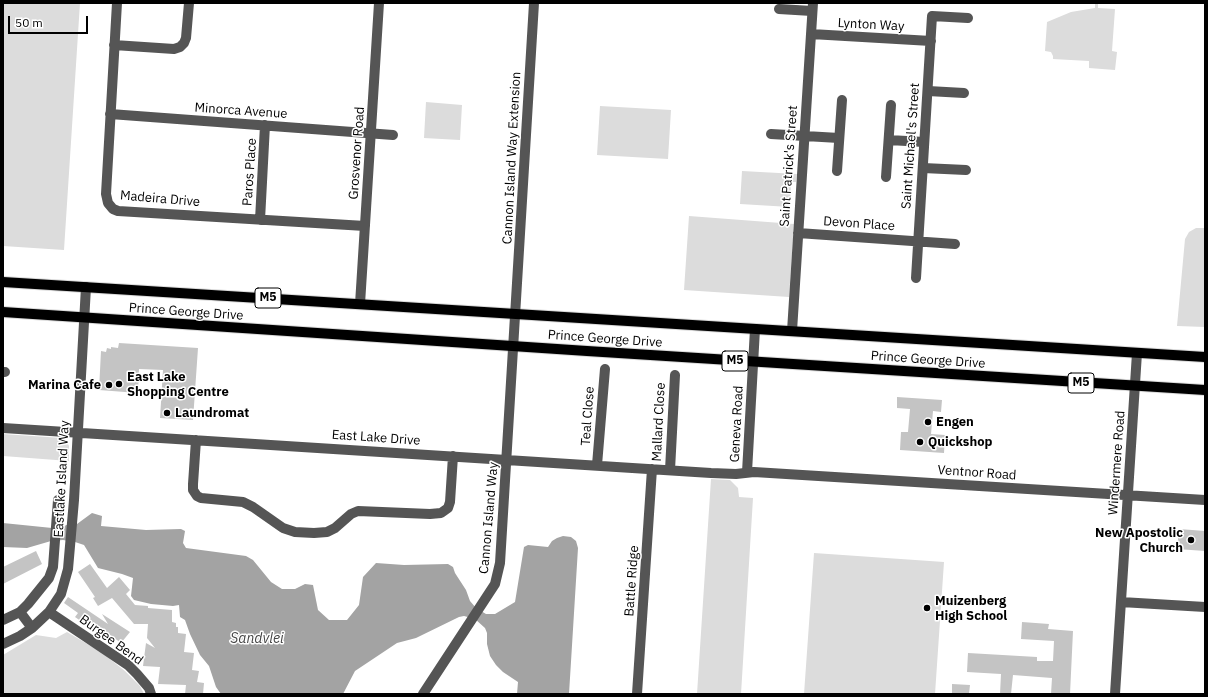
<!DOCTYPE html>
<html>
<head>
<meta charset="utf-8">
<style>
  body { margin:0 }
  #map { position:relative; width:1208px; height:697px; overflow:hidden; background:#fff; font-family:"IBM Plex Sans",sans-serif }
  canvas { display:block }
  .frame { position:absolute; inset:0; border:4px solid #000; pointer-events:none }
  .scale { position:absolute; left:8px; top:16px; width:80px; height:18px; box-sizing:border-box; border:2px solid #000; border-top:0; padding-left:5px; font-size:12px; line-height:14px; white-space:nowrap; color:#000; -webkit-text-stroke:3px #fff; paint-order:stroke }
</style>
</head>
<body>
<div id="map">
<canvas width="1208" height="697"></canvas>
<div class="frame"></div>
<div class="scale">50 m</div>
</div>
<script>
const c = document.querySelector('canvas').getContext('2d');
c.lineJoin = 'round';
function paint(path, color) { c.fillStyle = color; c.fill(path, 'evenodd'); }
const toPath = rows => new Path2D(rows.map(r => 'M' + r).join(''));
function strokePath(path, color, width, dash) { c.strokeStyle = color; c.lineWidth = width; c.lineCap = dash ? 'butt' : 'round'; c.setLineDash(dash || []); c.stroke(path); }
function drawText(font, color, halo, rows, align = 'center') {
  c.font = font + ' "IBM Plex Sans",sans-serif'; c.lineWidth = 3; c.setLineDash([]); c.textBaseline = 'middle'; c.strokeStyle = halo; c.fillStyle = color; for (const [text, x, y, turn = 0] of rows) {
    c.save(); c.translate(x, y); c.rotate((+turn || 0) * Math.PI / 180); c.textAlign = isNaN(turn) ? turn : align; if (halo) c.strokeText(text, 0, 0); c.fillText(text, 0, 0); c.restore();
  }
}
const green = toPath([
  [3,3,80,3,64,250,3,246],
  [1095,3,1098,3,1098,8,1115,9,1112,51,1117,52,1115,70,1089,68,1089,61,1053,59,1053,56,1051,52,1045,51,1047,22,1071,12,1095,8],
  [426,102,462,105,460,140,424,138],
  [600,106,671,110,668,159,597,155],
  [742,171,797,174,796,182,791,182,790,207,740,204],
  [689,216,794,224,789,297,684,290],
  [1196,228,1205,228,1205,327,1177,326,1185,239,1189,232],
  [3,434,62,438,67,442,69,446,69,461,3,456],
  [711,479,730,480,738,488,739,497,753,498,741,694,697,694],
  [814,553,944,562,935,694,804,694],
  [67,632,101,652,125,671,140,686,144,694,3,694,3,655,36,635,56,638]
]);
const water = toPath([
  [92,513,102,516,101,526,146,530,181,529,185,531,183,543,186,548,246,556,253,560,271,582,282,589,295,589,305,584,313,585,318,610,329,620,347,620,359,605,363,577,376,563,404,565,448,564,453,567,455,573,466,590,470,601,476,608,486,614,495,614,515,602,524,547,528,545,548,547,552,541,557,538,563,536,571,537,576,541,578,548,569,694,517,694,518,682,503,672,496,665,490,656,487,644,487,633,485,628,475,619,464,616,459,617,416,638,397,643,355,671,343,694,221,694,216,687,209,666,200,655,190,634,185,620,180,617,179,605,173,606,151,604,134,600,131,596,133,578,122,574,98,568,84,545,75,542,63,540,51,541,27,548,3,547,3,523,62,529,66,525,77,524]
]);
const building = toPath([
  [119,343,198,348,193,420,160,418,163,370,139,369,138,393,99,390,101,351,106,352,107,348,111,349,111,347,118,348],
  [897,397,942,400,941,412,933,411,931,434,945,435,944,453,900,450,901,432,908,432,910,409,897,408],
  [1179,529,1205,531,1205,551,1177,549],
  [36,551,42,564,3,584,3,567],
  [90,564,107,588,119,577,130,590,126,594,135,605,148,606,148,608,172,610,172,622,176,623,176,627,178,627,178,633,186,634,184,652,194,653,192,670,199,671,197,682,204,683,203,694,185,694,186,685,158,684,160,667,143,666,146,643,155,648,147,638,148,624,134,624,112,598,98,606,93,598,95,597,78,572],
  [68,597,108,624,102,614,130,632,121,643,101,628,100,630,90,623,88,626,75,617,78,613,64,603],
  [1022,622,1049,624,1048,629,1073,631,1070,694,1051,694,1052,678,1013,675,1011,694,1000,694,1001,674,967,672,968,653,1037,657,1037,661,1053,661,1054,641,1021,639],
  [952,684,970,685,969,694,952,694]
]);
const minor = toPath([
  [117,3,106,194,108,203,113,209,118,211,365,226],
  [779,9,812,11],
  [811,34,931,41],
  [114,45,174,49,180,47,184,43,186,38,189,3],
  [928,91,964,93],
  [110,114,393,135],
  [771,134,839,138],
  [889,140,924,142],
  [923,168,966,170],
  [837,171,842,100],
  [886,177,891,105],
  [260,220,265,125],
  [798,233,955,244],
  [916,278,932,16,968,18],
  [360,304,379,3],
  [792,331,813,3],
  [3,372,5,372],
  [3,428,711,473,736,474,754,472,1205,500],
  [196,440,193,484,193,490,197,496,201,498,243,502,253,507,283,528,295,532,314,533,327,532,335,528,351,514,358,511,430,514,441,513,448,508,450,502,453,456],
  [597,465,605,369],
  [670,470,675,375],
  [747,472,755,329],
  [1121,602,1205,607],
  [20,612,32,628],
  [49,612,128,665,137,674,149,688,151,694],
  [3,620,20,612,28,604,49,578,53,567,58,500],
  [3,644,20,636,32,628,49,612,61,594,68,569,74,500,86,287],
  [423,694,495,584,500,563,534,3],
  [637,694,652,469],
  [1115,694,1137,353]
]);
const major = toPath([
  [3,282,1205,357],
  [3,312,587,351,1205,390]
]);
const markers = [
  [119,384,4,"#000"],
  [109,385,4,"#000"],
  [167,413,4,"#000"],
  [928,422,4,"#000"],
  [920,442,4,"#000"],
  [1191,540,4,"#000"],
  [927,608,4,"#000"]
];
const shields = [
  [268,298,26],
  [735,361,26],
  [1081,383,26]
];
const shieldNames = [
  ["M5",268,298],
  ["M5",735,361],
  ["M5",1081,383]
];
const streetNames = [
  ["Lynton Way",871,25,3],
  ["Minorca Avenue",241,111,4],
  ["Saint Michael's Street",911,146,-86],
  ["Grosvenor Road",357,153,-86],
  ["Cannon Island Way Extension",512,158,-87],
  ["Saint Patrick's Street",789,166,-86],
  ["Paros Place",250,172,-86],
  ["Madeira Drive",160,199,5],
  ["Devon Place",859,224,4],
  ["Prince George Drive",186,312,4],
  ["Prince George Drive",605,339,4],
  ["Prince George Drive",928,360,4],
  ["Teal Close",588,416,-86],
  ["Mallard Close",659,422,-87],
  ["Geneva Road",737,424,-87],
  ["East Lake Drive",376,438,4],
  ["Windermere Road",1117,463,-86],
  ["Ventnor Road",977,473,4],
  ["Eastlake Island Way",62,479,-87],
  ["Cannon Island Way",489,518,-85],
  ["Battle Ridge",632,581,-86],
  ["Burgee Bend",111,640,36]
];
const poiNames = [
  ["East Lake",127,377],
  ["Shopping Centre",127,392],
  ["Marina Cafe",101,385,"right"],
  ["Laundromat",175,413],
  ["Engen",936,422],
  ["Quickshop",928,442],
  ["New Apostolic",1183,533,"right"],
  ["Church",1183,548,"right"],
  ["Muizenberg",935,601],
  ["High School",935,616]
];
const waterNames = [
  ["Sandvlei",257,639]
];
paint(green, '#dcdcdc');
paint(water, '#a3a3a3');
paint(building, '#c4c4c4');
strokePath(major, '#dbdbdb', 12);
strokePath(minor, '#555', 10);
strokePath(major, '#000', 10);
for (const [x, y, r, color] of markers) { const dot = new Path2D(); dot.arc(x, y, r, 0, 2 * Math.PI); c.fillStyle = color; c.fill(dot); strokePath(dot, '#fff', 1.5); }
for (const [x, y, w] of shields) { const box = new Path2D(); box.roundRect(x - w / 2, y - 10, w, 20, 3); c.fillStyle = '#fff'; c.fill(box); strokePath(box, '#000', 1); }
drawText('bold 12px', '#000', null, shieldNames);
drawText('13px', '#000', '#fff', streetNames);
drawText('bold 13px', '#000', '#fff', poiNames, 'left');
drawText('italic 14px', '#444', '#fff', waterNames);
</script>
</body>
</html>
